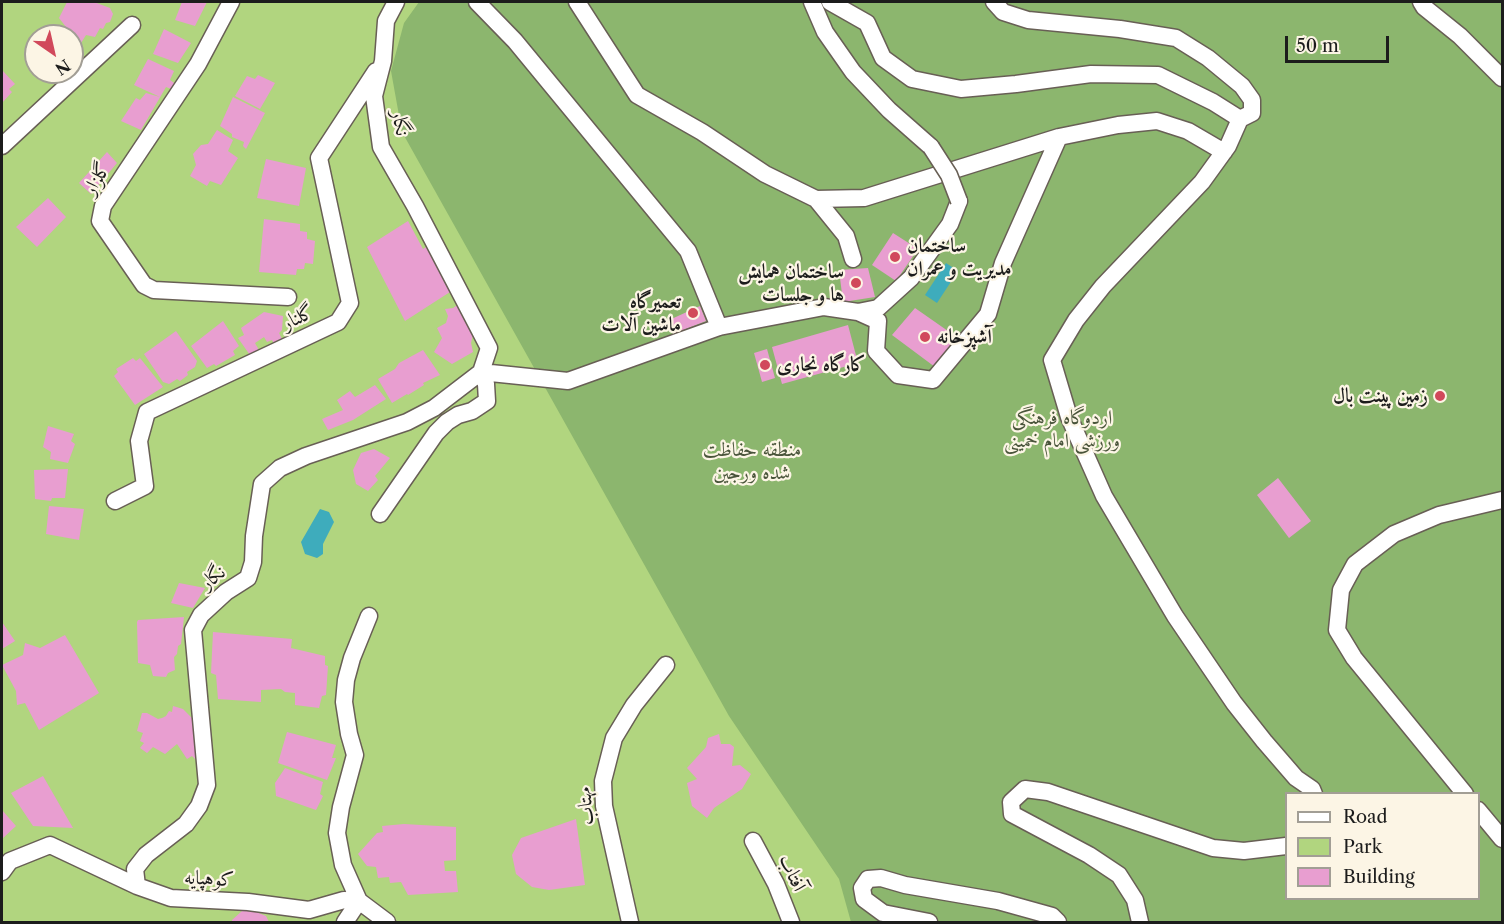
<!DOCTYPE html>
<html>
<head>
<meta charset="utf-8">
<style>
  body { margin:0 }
  #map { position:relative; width:1504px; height:924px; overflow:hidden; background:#f4dcbe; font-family:"Libre Caslon Text",serif }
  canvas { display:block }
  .frame { position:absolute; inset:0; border:3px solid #1c1c1c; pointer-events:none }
  .legend { position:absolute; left:1285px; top:792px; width:195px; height:108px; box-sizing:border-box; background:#fcf5e5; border:2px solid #a29e95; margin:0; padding:8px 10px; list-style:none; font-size:18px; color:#1c1c1c }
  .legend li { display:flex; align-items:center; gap:12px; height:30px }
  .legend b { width:30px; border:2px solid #a29e95 }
  .north { position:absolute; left:24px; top:24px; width:60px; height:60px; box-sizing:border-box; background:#fcf5e5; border:2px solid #a29e95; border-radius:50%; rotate:146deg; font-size:16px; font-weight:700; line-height:24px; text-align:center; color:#1c1c1c }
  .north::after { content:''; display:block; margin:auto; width:21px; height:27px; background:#d1495b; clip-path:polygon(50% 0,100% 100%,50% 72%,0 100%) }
  .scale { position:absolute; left:1285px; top:36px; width:104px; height:27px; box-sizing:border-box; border:3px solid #1c1c1c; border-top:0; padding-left:8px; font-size:18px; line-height:21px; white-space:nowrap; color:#1c1c1c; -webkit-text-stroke:4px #fcf5e5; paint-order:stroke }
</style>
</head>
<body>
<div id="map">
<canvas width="1504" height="924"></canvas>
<div class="frame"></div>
<ul class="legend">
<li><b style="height:8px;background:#fff"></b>Road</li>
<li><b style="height:16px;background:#b1d57f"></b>Park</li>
<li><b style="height:16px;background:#e89ed0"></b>Building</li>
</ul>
<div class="north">N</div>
<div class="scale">50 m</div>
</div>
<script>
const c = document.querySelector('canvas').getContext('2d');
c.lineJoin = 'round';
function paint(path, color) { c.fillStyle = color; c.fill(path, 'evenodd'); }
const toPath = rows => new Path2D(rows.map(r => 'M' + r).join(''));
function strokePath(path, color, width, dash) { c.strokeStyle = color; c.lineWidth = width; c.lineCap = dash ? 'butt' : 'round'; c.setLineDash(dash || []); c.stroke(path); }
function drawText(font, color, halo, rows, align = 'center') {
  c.font = font + ' "Libre Caslon Text",Amiri,serif'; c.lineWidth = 4.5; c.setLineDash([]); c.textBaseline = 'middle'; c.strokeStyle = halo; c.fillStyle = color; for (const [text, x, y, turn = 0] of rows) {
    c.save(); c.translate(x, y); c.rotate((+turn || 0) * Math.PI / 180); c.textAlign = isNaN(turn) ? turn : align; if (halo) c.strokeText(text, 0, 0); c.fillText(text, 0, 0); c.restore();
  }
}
const green = toPath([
  [2,2,1502,2,1502,922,2,922],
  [36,36,72,36,72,72,36,72],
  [1286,794,1478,794,1478,898,1286,898]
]);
const forest = toPath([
  [419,2,1502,2,1502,922,851,922,839,879,729,716,402,132,391,71,404,23],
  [1286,794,1478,794,1478,898,1286,898]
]);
const water = toPath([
  [946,263,958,271,937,303,925,295],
  [320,509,329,512,334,522,323,544,323,554,317,558,305,554,301,542]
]);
const building = toPath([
  [67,2,94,2,110,8,113,14,110,22,106,23,103,29,100,28,95,37,86,35,81,43,72,40,72,36,69,36,71,31,66,27,59,18],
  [182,2,207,2,195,26,175,20],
  [164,29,191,43,178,63,153,54],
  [148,59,174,71,170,80,177,85,174,90,166,87,141,130,121,121,136,98,140,100,146,93,160,97,134,85],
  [2,70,15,84,9,89,12,92,2,103],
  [258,75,275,83,260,109,235,96,247,76,255,79],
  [233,97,265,113,246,149,243,146,244,142,232,137,232,134,220,126],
  [217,130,233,140,228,151,238,158,221,185,210,181,207,186,190,176,196,165,193,154,201,145,208,144],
  [107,152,117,163,91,194,79,183],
  [266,159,306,168,299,206,257,198],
  [48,198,66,217,37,247,16,227],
  [264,219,300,224,300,231,307,232,307,239,315,241,313,264,305,263,304,269,297,269,296,275,259,272],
  [408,221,423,249,426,247,450,292,405,321,367,247],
  [893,233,918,249,896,281,872,265],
  [868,268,875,297,843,302,839,270],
  [462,302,474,331,471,343,473,352,452,364,434,352,442,338,437,328,446,323,448,316,445,309,453,308],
  [700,306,706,321,673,334,667,321],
  [915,308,958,338,935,367,892,335],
  [264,312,283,316,282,330,279,333,282,339,274,344,272,340,267,342,264,337,255,343,260,352,252,358,238,338,244,335,241,328],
  [223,321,239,346,233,351,235,355,216,366,214,364,207,368,191,346],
  [848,325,858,363,782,384,772,347],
  [176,331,197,361,195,367,187,372,188,375,180,381,177,379,169,384,163,382,144,354],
  [767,349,775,378,762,382,754,353],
  [423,350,440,375,423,383,424,385,408,395,407,394,392,403,378,379,395,369,399,363],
  [133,358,136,361,140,358,163,387,135,405,114,376,118,372,116,369],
  [375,385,386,399,353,420,328,430,322,419,343,410,337,400,350,391,355,397],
  [48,426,74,434,71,441,75,444,68,463,50,459,51,452,43,447],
  [374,449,390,458,375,476,378,480,368,491,356,484,353,470,361,453],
  [68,469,65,498,52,498,51,501,35,499,34,470],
  [1278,478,1311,521,1289,538,1257,495],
  [49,506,84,509,79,540,46,534],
  [179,583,205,588,193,608,171,603],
  [184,617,181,644,178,646,177,654,174,657,175,670,168,673,166,677,153,676,150,665,138,663,137,622,138,620],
  [2,622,15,641,2,649],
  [213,632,292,639,291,648,325,656,325,665,328,666,326,695,322,696,319,708,295,705,295,693,285,692,281,689,261,690,261,702,218,699,216,675,211,673],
  [65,635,99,693,39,730,25,703,17,705,16,691,2,665,23,655,25,643,40,648],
  [173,706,183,709,195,721,202,761,196,760,192,756,187,759,177,744,165,754,153,747,147,753,140,748,144,743,140,741,143,733,137,731,142,713,147,713,158,719,162,718,166,716,169,711,172,712],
  [287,732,336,745,332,758,336,758,327,780,278,763],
  [719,734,721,744,730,744,734,747,732,766,740,765,751,774,742,789,714,808,707,818,692,806,687,783,697,779,687,768,706,747,708,738],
  [285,768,323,782,320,794,323,796,316,810,276,796,275,783],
  [43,776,73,828,33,826,11,793],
  [2,810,16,826,2,839],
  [576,819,585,885,549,890,532,887,516,874,512,855,521,838],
  [404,824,456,827,456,860,444,861,445,871,456,871,458,892,408,895,401,882,390,883,389,877,378,878,376,867,367,866,358,854,377,833,383,832,382,826],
  [242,911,254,911,266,916,269,922,232,922,232,920]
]);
const street = toPath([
  [231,2,198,64,103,206,100,221,144,285,154,290,288,297],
  [477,2,515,41,688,251,719,327],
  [577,2,637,95,702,132,765,174,816,199,864,198,1059,137,1118,125,1157,121,1188,131,1224,152],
  [812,2,825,32,853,72,889,110,931,147],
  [830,2,867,23,883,58,912,79,961,89,1016,84,1091,74,1158,75,1213,102,1240,119],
  [994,2,1003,12,1028,20,1120,29,1176,38,1208,58,1242,86,1252,100,1252,113,1240,119,1228,146,1202,182,1103,286,1076,320,1052,360,1069,417,1104,496,1175,616,1234,703,1264,741,1296,778,1312,789,1314,794],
  [1421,2,1424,7,1460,36,1502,78],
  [2,146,132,25],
  [816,199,846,236,853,259],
  [858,312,878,308,911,278,950,224,959,201],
  [115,501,145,486,139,441,147,412,338,322,350,303,319,158,376,71],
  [380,514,436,433,447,422,458,415,472,411,487,401,486,384,481,372,568,381,719,327,824,307,858,312,878,321,876,351,898,375,933,380,988,314,1003,263,1059,137],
  [1465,794,1354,658,1337,630,1341,590,1355,564,1394,534,1439,515,1502,500],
  [1478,810,1502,839],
  [753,841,776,884,791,922],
  [2,872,10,861,50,845,137,886,171,898,248,902,309,910,344,900,359,901,387,922],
  [137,886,135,869,146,855,186,824,199,806,207,785,193,630,201,615,226,592,248,578,253,562,254,536,262,484,280,468,306,456,407,422,434,408,481,372,489,348,415,206,381,147,374,96,383,61,386,21,396,2],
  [345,922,359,901,343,865,337,833,341,807,355,755,349,734,344,702,346,680,352,658,369,616],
  [630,922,604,806,603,781,614,738,634,705,666,665],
  [929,922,883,913,864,899,862,888,868,879,881,878,905,885,998,901,1052,916,1058,922],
  [1140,922,1135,900,1119,875,1089,855,1012,814,1011,802,1025,789,1048,792,1213,848,1244,851,1286,846]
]);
const streetBridge = toPath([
  [931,147,949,175,959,201]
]);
const markers = [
  [895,257,6,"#d1495b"],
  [856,283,6,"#d1495b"],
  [693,313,6,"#d1495b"],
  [925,337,6,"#d1495b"],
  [765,365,6,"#d1495b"],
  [1440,396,6,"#d1495b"]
];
const streetNames = [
  ["نگار",400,123,80],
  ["گلزار",97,179,-59],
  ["گلنار",298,318,-25],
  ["نگار",213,578,-38],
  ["مهتاب",586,806,-95],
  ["آفتاب",792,873,65],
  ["کوهپایه",209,879,3]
];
const poiNames = [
  ["ساختمان",907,246],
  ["مدیریت و عمران",907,269],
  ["ساختمان همایش",844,272,"right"],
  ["ها و جلسات",844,295,"right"],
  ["تعمیرگاه",681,302,"right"],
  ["ماشین آلات",681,325,"right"],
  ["آشپزخانه",937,337],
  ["کارگاه نجاری",777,365],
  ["زمین پینت بال",1428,396,"right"]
];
const parkNames = [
  ["اردوگاه فرهنگی",1062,418],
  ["ورزشی امام خمینی",1062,441],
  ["منطقه حفاظت",752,450],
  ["شده ورجین",752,473]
];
paint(green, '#b1d57f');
paint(forest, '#8cb66e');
paint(water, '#3eacbc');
paint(building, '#e89ed0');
strokePath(street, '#685f55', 19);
strokePath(street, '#fff', 16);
strokePath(streetBridge, '#685f55', 19, []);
strokePath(streetBridge, '#fff', 16);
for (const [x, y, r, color] of markers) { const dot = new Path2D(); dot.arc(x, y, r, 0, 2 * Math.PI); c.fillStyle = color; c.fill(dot); strokePath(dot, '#fcf5e5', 2); }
drawText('20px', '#1c1c1c', '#fcf5e5', streetNames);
drawText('bold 20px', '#1c1c1c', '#fcf5e5', poiNames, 'left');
drawText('20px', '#49543a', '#fcf5e5', parkNames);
</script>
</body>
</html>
